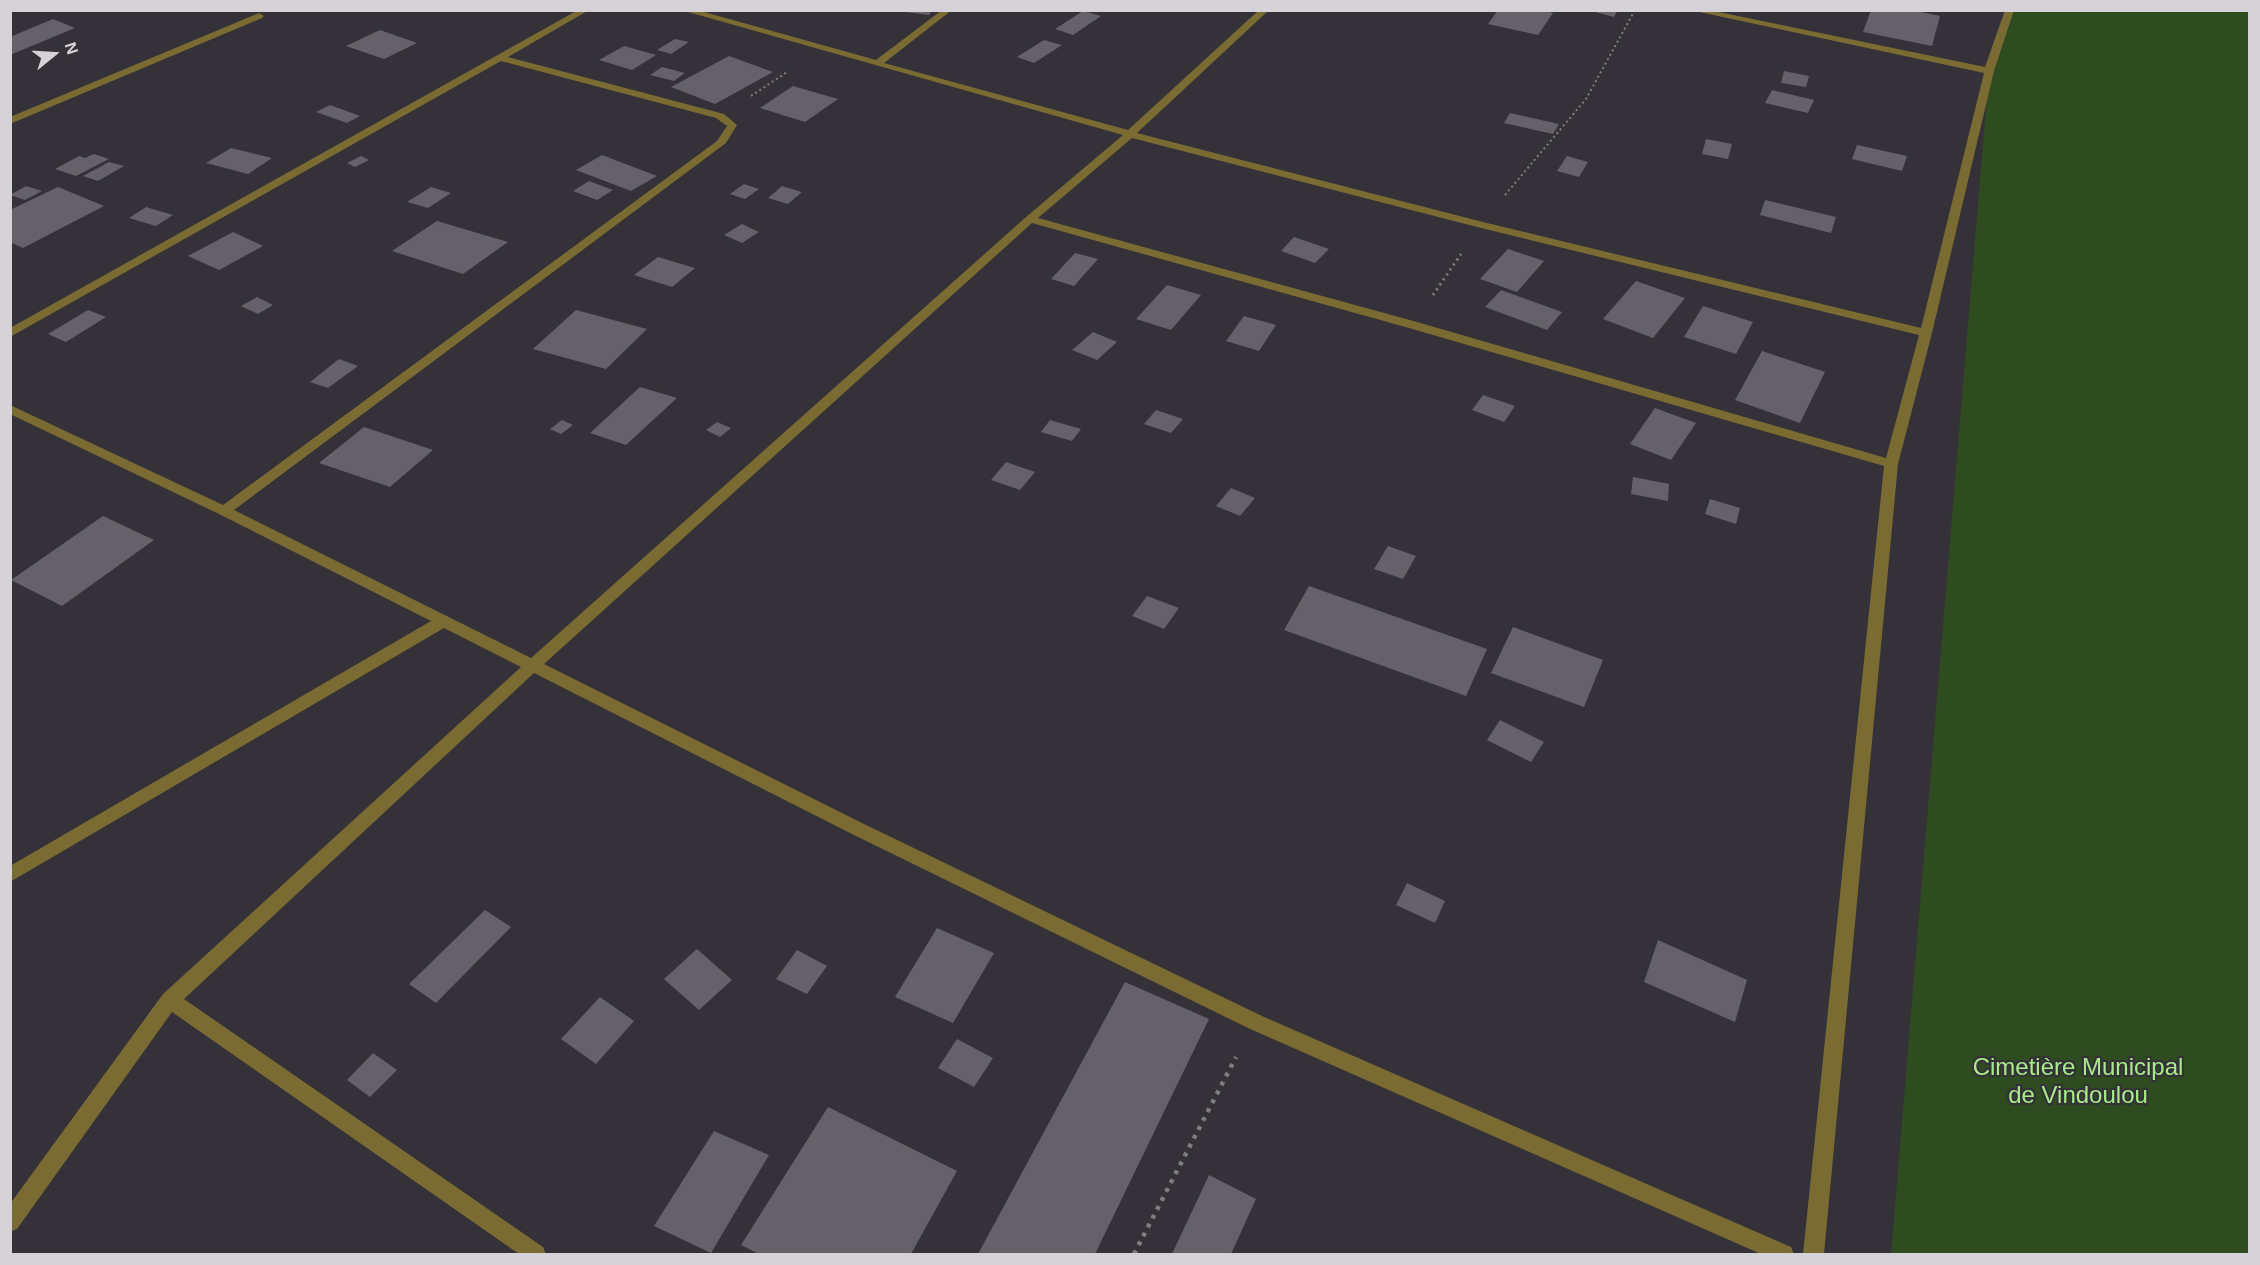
<!DOCTYPE html>
<html>
<head>
<meta charset="utf-8">
<style>
  body { margin:0 }
  #map { position:relative; width:2260px; height:1265px; overflow:hidden; background:#343138; font-family:Helvetica,sans-serif }
  canvas { display:block }
  .frame { position:absolute; inset:0; border:12px solid #d6d3d8; pointer-events:none }
  .north { position:absolute; left:24px; top:24px; width:60px; height:60px; -webkit-text-stroke:4px #343138; paint-order:stroke; rotate:72deg; font-size:16px; font-weight:700; line-height:24px; text-align:center; color:#d6d3d8 }
  .north::after { content:''; display:block; margin:auto; width:21px; height:27px; background:#d6d3d8; clip-path:polygon(50% 0,100% 100%,50% 72%,0 100%) }
</style>
</head>
<body>
<div id="map">
<canvas width="2260" height="1265"></canvas>
<div class="frame"></div>
<div class="north">N</div>
</div>
<script>
const c = document.querySelector('canvas').getContext('2d');
c.lineJoin = 'round';
function paint(path, color) { c.fillStyle = color; c.fill(path, 'evenodd'); }
const toPath = rows => new Path2D(rows.map(r => 'M' + r).join(''));
function strokePath(path, color, width, dash) { c.strokeStyle = color; c.lineWidth = width; c.lineCap = dash ? 'butt' : 'round'; c.setLineDash(dash || []); c.stroke(path); }
function drawText(font, color, halo, rows, align = 'center') {
  c.font = font + ' Helvetica,sans-serif'; c.lineWidth = 4.5; c.setLineDash([]); c.textBaseline = 'middle'; c.strokeStyle = halo; c.fillStyle = color; for (const [text, x, y, turn = 0] of rows) {
    c.save(); c.translate(x, y); c.rotate((+turn || 0) * Math.PI / 180); c.textAlign = isNaN(turn) ? turn : align; if (halo) c.strokeText(text, 0, 0); c.fillText(text, 0, 0); c.restore();
  }
}
const green = toPath([
  [2008,11,2249,11,2249,1254,1891,1254,1989,71]
]);
const building = toPath([
  [907,10,932,10,929,15,906,12],
  [1498,10,1541,10,1553,13,1538,35,1488,24],
  [1588,10,1618,10,1614,17],
  [1871,10,1912,10,1940,16,1932,46,1863,32],
  [1083,11,1101,16,1073,35,1055,29],
  [53,19,75,28,10,55,10,37],
  [380,30,417,43,384,59,346,46],
  [675,39,689,42,671,54,657,50],
  [1044,40,1062,45,1034,63,1017,57],
  [624,46,656,55,632,70,599,60],
  [729,56,773,72,715,104,671,87],
  [662,67,685,73,674,81,650,75],
  [1784,71,1809,76,1806,87,1781,83],
  [793,86,838,99,805,122,760,108],
  [1772,90,1814,100,1808,113,1765,103],
  [330,105,360,116,347,123,316,112],
  [1510,113,1559,124,1553,134,1504,123],
  [1706,139,1732,144,1728,159,1702,154],
  [1857,145,1907,156,1902,171,1852,159],
  [231,148,272,158,248,174,206,163],
  [94,154,109,159,76,176,55,169,79,156,85,158],
  [602,155,657,176,631,191,576,170],
  [361,156,369,160,355,167,347,163],
  [1567,156,1588,162,1579,177,1557,171],
  [109,162,124,166,98,181,83,176],
  [589,181,613,190,597,200,573,191],
  [744,184,759,189,745,199,730,194],
  [26,186,42,191,25,200,10,195],
  [782,186,802,192,788,204,768,198],
  [58,187,104,206,23,248,10,242,10,210],
  [431,187,451,193,428,208,407,202],
  [1765,200,1836,217,1831,233,1760,215],
  [146,207,173,215,156,226,129,218],
  [437,221,508,242,463,274,392,251],
  [742,224,759,232,742,243,724,235],
  [233,232,263,246,219,270,188,256],
  [1294,237,1329,249,1315,263,1281,251],
  [1508,249,1544,261,1517,292,1480,279],
  [1075,253,1098,259,1074,286,1051,279],
  [658,257,695,268,672,287,634,275],
  [1636,281,1685,298,1653,338,1603,319],
  [1167,285,1201,295,1171,330,1136,319],
  [1501,290,1562,312,1547,330,1485,307],
  [257,297,273,305,258,314,241,306],
  [1703,306,1753,322,1736,354,1684,337],
  [88,310,106,317,66,342,48,334],
  [576,310,647,329,606,369,533,349],
  [1244,316,1276,325,1259,351,1226,341],
  [1093,332,1117,342,1097,360,1072,350],
  [1762,351,1825,372,1800,423,1735,400],
  [339,359,358,366,328,388,310,382],
  [640,387,677,398,626,445,590,433],
  [1483,395,1515,406,1504,422,1472,410],
  [1655,408,1696,423,1671,460,1630,444],
  [1156,410,1183,419,1171,433,1144,424],
  [562,420,573,425,561,434,550,429],
  [1050,420,1081,429,1072,441,1041,432],
  [717,422,731,428,720,437,706,430],
  [364,427,433,450,390,487,319,463],
  [1006,462,1035,472,1020,490,991,480],
  [1633,477,1669,484,1668,501,1631,494],
  [1231,488,1255,498,1240,516,1216,506],
  [1710,499,1740,508,1736,524,1705,514],
  [103,516,154,540,62,606,11,580],
  [1388,546,1416,556,1403,579,1374,569],
  [1309,586,1487,649,1466,696,1284,630],
  [1147,596,1179,608,1164,629,1132,616],
  [1513,627,1603,660,1584,707,1491,673],
  [1500,720,1544,742,1531,762,1487,740],
  [1407,883,1445,901,1435,923,1396,905],
  [485,910,511,927,436,1003,409,984],
  [937,928,994,953,953,1023,895,997],
  [1658,940,1747,980,1735,1022,1644,982],
  [697,949,732,980,699,1010,664,979],
  [797,950,827,966,807,994,776,979],
  [1125,982,1209,1019,1095,1254,978,1254],
  [600,997,634,1021,596,1064,561,1039],
  [957,1039,993,1058,974,1087,938,1068],
  [373,1053,397,1070,370,1097,347,1080],
  [828,1107,957,1171,911,1254,759,1254,741,1245],
  [714,1131,769,1155,711,1253,654,1226],
  [1209,1175,1256,1199,1231,1254,1172,1254]
]);
const pathFar2 = toPath([
  [751,96,787,72],
  [1505,195,1586,99,1635,10]
]);
const pathFar1 = toPath([
  [1433,295,1461,254]
]);
const path = toPath([
  [1134,1254,1236,1057]
]);
const minor = toPath([
  [578,10,589,10,508,57,724,114,737,125,726,143,234,510,531,658,1026,217,1123,135,681,10,697,10,876,60,942,10,952,10,884,63,1128,130,1259,10,1269,10,1137,133,1483,222,1921,328,1984,73,1690,10,1709,10,1985,67,2005,10,2014,10,1994,71,1932,333,1898,464,1824,1254,1803,1254,1884,466,1409,328,1032,223,544,664,864,824,1262,1016,1791,1247,1794,1254,1761,1254,1248,1028,852,834,534,673,184,999,543,1247,546,1254,519,1254,172,1012,17,1229,10,1232,10,1204,163,994,521,667,444,628,10,882,10,866,431,621,219,514,10,414,10,405,223,505,717,141,727,126,716,118,501,61,10,337,10,328,578,10],
  [1132,138,1477,227,1919,335,1886,458,1417,322,1038,218,1132,138],
  [259,13,264,16,262,18,10,124,10,117,259,13]
]);
const nearParknames = [
  ["Cimetière Municipal",2078,1068],
  ["de Vindoulou",2078,1096]
];
paint(green, '#2f4c21');
paint(building, '#656169');
strokePath(pathFar2, '#7f7c82', 2, [2, 3]);
strokePath(pathFar1, '#7f7c82', 3, [2, 4]);
strokePath(path, '#7f7c82', 4.5, [4, 6]);
paint(minor, '#7a6b32');
drawText('24px', '#a7eb88', '#343138', nearParknames);
</script>
</body>
</html>
